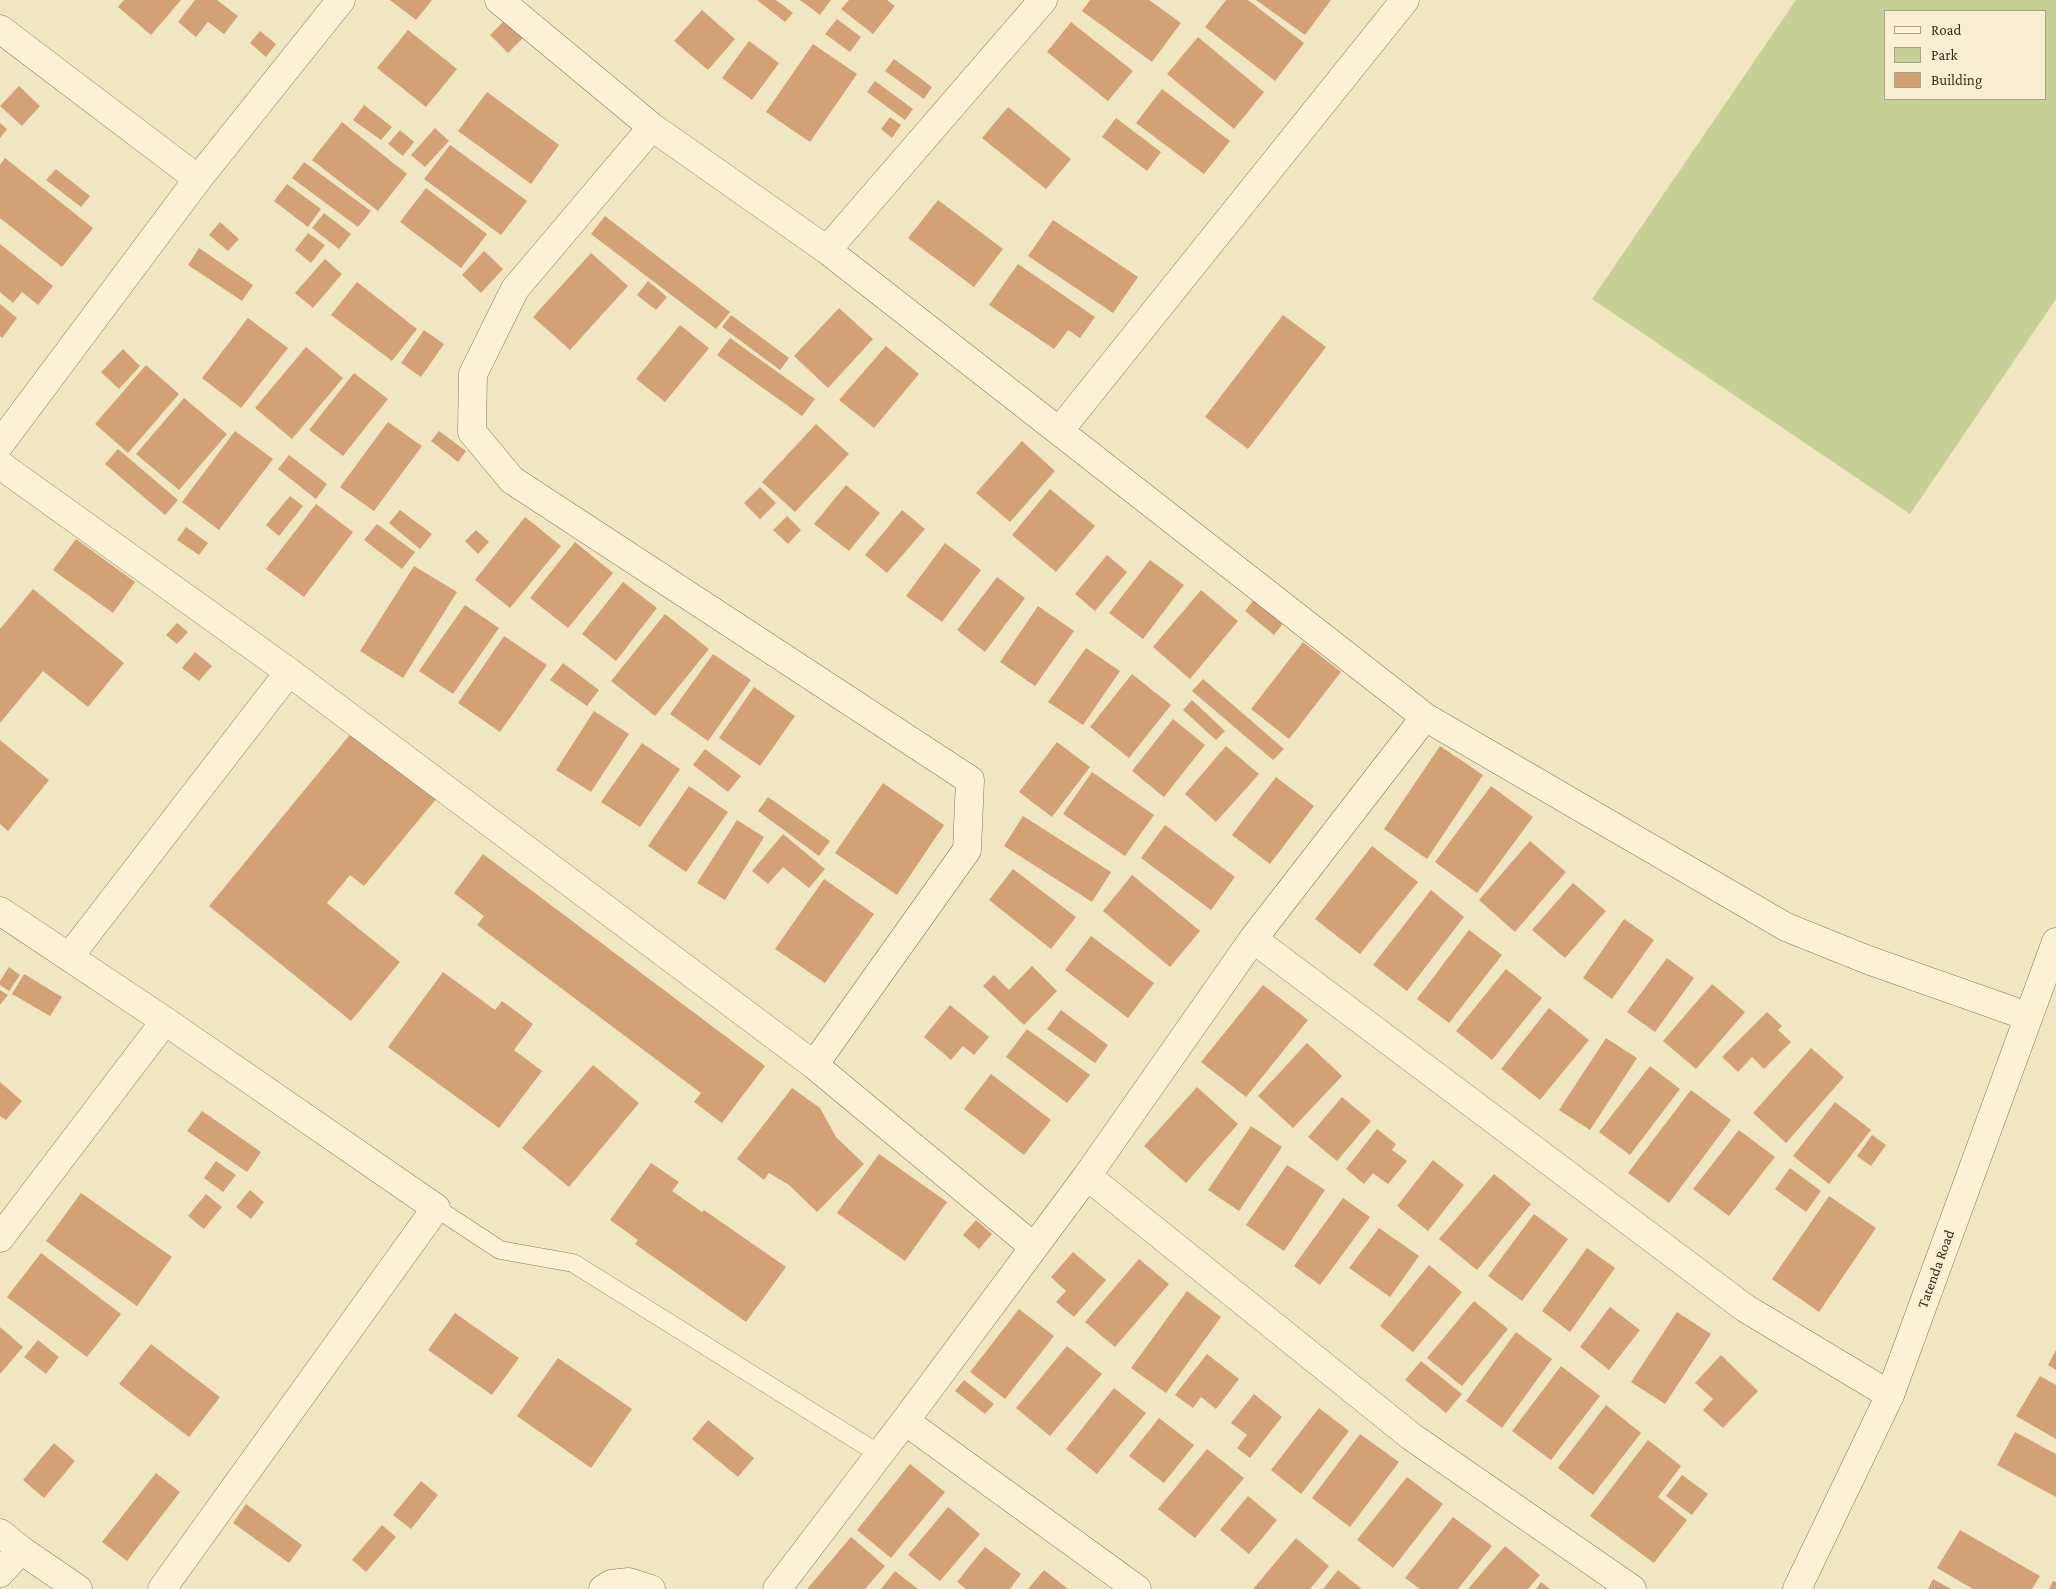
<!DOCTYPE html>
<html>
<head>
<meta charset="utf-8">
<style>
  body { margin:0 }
  #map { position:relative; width:2056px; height:1589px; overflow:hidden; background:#f1e6c2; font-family:"Crimson Pro",serif }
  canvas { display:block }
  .legend { position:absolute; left:1884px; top:10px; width:162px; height:90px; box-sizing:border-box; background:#f8efd2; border:1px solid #aca18a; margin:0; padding:6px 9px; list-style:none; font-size:15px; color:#3b2d1d }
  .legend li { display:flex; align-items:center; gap:10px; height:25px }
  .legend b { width:25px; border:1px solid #aca18a }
</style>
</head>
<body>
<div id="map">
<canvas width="2056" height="1589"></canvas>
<ul class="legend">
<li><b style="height:6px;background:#fbf2d6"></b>Road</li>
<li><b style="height:14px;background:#c6d095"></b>Park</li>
<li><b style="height:14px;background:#d2a175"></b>Building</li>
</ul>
</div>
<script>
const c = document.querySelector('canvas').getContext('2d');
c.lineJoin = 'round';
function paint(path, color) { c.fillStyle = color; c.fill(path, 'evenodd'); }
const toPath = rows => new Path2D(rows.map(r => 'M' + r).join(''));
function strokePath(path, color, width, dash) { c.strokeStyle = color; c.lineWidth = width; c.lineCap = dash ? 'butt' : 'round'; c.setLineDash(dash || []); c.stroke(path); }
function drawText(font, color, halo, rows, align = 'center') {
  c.font = font + ' "Crimson Pro",serif'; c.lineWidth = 4.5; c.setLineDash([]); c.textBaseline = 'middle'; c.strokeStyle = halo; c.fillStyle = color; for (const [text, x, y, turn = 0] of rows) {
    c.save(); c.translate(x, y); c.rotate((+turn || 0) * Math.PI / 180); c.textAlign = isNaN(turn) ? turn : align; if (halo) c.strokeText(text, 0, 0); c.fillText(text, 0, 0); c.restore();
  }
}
const green = toPath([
  [1796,0,2056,0,2056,299,1910,514,1592,299],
  [1885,11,2045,11,2045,99,1885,99]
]);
const building = toPath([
  [124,0,181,0,151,35,118,7],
  [195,0,217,0,238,16,224,34,208,22,196,37,178,22],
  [390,0,432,0,416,20],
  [757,0,776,0,793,13,785,22],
  [800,0,831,0,820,15],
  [849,0,887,0,895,6,873,34,841,9],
  [1090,0,1149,0,1181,23,1152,62,1082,11],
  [1226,0,1248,0,1304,43,1275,81,1205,27],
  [1256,0,1331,0,1305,35],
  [702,10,735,39,708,70,674,41],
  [507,18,525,36,508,53,490,35],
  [837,19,861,37,850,52,825,34],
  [1071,22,1133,71,1108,101,1047,52],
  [408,30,457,69,426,107,377,68],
  [260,31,276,44,266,57,250,43],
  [1198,37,1264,92,1234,129,1167,74],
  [749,41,779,63,752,100,722,78],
  [813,44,857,74,810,142,766,112],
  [894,59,932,87,924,99,885,71],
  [875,81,913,109,905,120,867,92],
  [19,86,40,106,22,126,0,106],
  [1162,89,1230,141,1204,174,1136,123],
  [487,92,559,145,531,184,458,131],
  [364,105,392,127,381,140,353,120],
  [1008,107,1071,159,1046,189,982,138],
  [890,117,901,125,892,138,881,129],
  [1116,118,1161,152,1147,171,1102,137],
  [342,122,407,174,378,211,312,160],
  [0,123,7,129,0,138],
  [435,128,449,141,425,167,411,155],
  [400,130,414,142,403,156,388,144],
  [450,145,527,201,501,235,424,179],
  [5,158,93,228,62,267,0,218,0,165],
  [304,162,371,211,358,227,292,178],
  [56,169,90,196,81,207,46,180],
  [287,184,321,209,308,227,274,201],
  [426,188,487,234,461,268,400,222],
  [938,200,1003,249,974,287,908,238],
  [324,213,351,234,339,249,312,228],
  [605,216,730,312,716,329,591,234],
  [1053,220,1138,277,1113,313,1028,256],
  [220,222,239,239,228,251,209,235],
  [308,233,325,245,311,263,295,250],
  [0,244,53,286,38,305,22,292,13,303,0,292],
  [199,248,253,285,242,301,188,265],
  [484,251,503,269,481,293,462,275],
  [591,253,628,286,570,350,533,317],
  [325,259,342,274,313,308,295,293],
  [1018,264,1095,317,1080,338,1068,330,1054,349,989,305],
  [648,281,667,297,656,310,637,295],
  [357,282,417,329,392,361,331,315],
  [0,304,17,318,2,338,0,336],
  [839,308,873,339,828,388,794,356],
  [731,315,789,358,780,370,722,327],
  [1283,315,1326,347,1248,449,1205,417],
  [248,318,288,348,241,408,202,378],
  [680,325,709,348,665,402,636,379],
  [424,330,444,344,421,377,401,363],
  [730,338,815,399,802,416,717,355],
  [886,346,919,374,874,428,839,400],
  [306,347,343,378,292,439,255,408],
  [123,349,140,366,119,389,101,372],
  [146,365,179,394,128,453,95,424],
  [354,373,388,399,343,456,309,430],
  [184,398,227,434,179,490,136,454],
  [388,422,422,446,374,511,340,487],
  [816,424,849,454,795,512,762,482],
  [235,431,273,459,219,530,182,502],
  [439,431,466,451,458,462,431,441],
  [1022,441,1055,471,1010,522,976,493],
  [118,449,178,500,165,515,105,464],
  [289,455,327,484,316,499,278,469],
  [846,485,880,513,849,551,814,524],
  [760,487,776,503,760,519,744,503],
  [1050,489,1095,526,1056,572,1012,535],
  [290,496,303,506,279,536,266,525],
  [316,504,353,532,304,597,266,569],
  [400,510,432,534,420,549,389,523],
  [902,510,925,529,887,573,865,555],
  [787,516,801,530,788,544,773,530],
  [525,517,561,546,510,608,475,580],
  [377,524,415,552,402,569,364,540],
  [186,527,208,543,199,555,177,540],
  [476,530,489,542,478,554,465,541],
  [76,539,135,582,113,613,53,570],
  [575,542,613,573,568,628,530,598],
  [945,543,981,570,942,622,906,596],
  [1107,555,1127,572,1095,611,1075,594],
  [1150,560,1184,585,1143,639,1109,613],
  [414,566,457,592,403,678,360,651],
  [997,577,1025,598,985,652,957,630],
  [623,582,657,608,616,661,582,634],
  [33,589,124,663,88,707,43,671,0,723,0,629],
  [1201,590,1238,621,1190,679,1153,647],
  [1255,598,1284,622,1274,635,1245,611],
  [465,605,499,628,453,694,419,671],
  [1038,606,1074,631,1035,686,1000,662],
  [665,614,709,649,655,716,611,681],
  [177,623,188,632,177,644,166,635],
  [504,636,547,665,500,732,458,703],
  [1303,642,1341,672,1289,739,1251,709],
  [1086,648,1120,671,1083,725,1048,702],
  [195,652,212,666,199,681,182,668],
  [713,654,751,680,708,741,670,714],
  [563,663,599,690,587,706,550,680],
  [1132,674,1171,705,1129,758,1090,727],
  [1203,679,1284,749,1273,760,1192,691],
  [754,687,795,716,760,766,719,738],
  [1192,700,1225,731,1216,740,1183,710],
  [594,711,629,734,591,792,556,770],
  [1173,719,1205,745,1164,797,1132,771],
  [353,731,437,798,364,886,350,875,327,903,400,962,351,1021,209,906],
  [0,740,49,780,8,831,0,824],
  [1057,742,1090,767,1052,817,1019,792],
  [642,743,680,769,640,827,601,802],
  [1226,746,1259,774,1216,822,1185,794],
  [1440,746,1483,775,1427,859,1384,829],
  [705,749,741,776,728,792,693,765],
  [1092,772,1154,815,1125,856,1063,814],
  [1276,777,1314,806,1270,864,1232,835],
  [883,783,944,825,897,895,835,853],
  [689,786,728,812,686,872,648,846],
  [1491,786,1533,817,1477,893,1435,862],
  [768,797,830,841,819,856,758,811],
  [1023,816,1111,872,1092,902,1004,846],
  [737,820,764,837,725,900,697,883],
  [1165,825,1235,877,1211,910,1141,858],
  [783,834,825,869,809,888,783,867,768,884,752,871],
  [1530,841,1566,872,1515,932,1479,900],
  [1372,846,1418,882,1360,954,1315,919],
  [483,854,765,1066,722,1123,694,1102,701,1093,477,925,484,916,454,893],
  [1013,869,1076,917,1051,949,989,900],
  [1132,875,1200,931,1170,967,1103,911],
  [824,879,874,914,825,983,775,949],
  [1573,883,1606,911,1565,958,1532,930],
  [1431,890,1464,917,1407,991,1373,965],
  [1624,919,1654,940,1612,999,1583,978],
  [1469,930,1502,955,1449,1023,1417,999],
  [1091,936,1154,983,1128,1018,1065,970],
  [1667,958,1694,978,1655,1032,1627,1012],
  [1032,966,1057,991,1024,1025,983,986,994,975,1009,990],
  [9,967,20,975,9,991,0,985,0,981],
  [1506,969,1542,998,1492,1060,1456,1031],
  [443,972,495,1010,502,1001,533,1024,514,1050,542,1071,499,1128,388,1047],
  [24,974,62,997,50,1016,12,994],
  [1712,984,1745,1012,1696,1069,1663,1041],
  [1263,985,1308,1020,1246,1097,1201,1062],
  [0,990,8,995,0,1005],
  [950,1005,989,1037,974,1055,963,1046,951,1060,924,1037],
  [1549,1008,1589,1040,1540,1100,1501,1069],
  [1061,1010,1108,1045,1095,1063,1047,1029],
  [1767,1012,1782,1026,1778,1030,1791,1042,1764,1069,1752,1057,1738,1072,1722,1057],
  [1027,1029,1090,1075,1067,1103,1006,1057],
  [1606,1038,1637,1058,1590,1130,1559,1110],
  [1307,1043,1342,1076,1293,1128,1258,1096],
  [1811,1048,1844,1077,1786,1143,1753,1113],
  [593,1065,639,1103,569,1187,522,1148],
  [1650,1066,1680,1089,1630,1155,1599,1132],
  [991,1074,1051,1120,1024,1155,964,1109],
  [0,1082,22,1101,6,1120,0,1116],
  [1197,1087,1238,1124,1186,1183,1144,1146],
  [792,1088,820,1108,836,1137,864,1164,817,1212,789,1185,769,1173,764,1180,737,1159],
  [1691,1090,1731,1120,1669,1203,1628,1173],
  [1342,1097,1371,1121,1337,1161,1308,1137],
  [1835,1102,1871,1130,1829,1184,1793,1156],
  [202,1111,261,1152,247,1172,187,1131],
  [1251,1126,1282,1147,1239,1211,1208,1190],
  [1377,1129,1396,1144,1392,1150,1407,1161,1388,1184,1373,1173,1364,1184,1346,1169],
  [1739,1130,1775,1157,1729,1216,1693,1189],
  [1872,1135,1886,1145,1871,1166,1857,1156],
  [879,1154,947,1202,905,1261,837,1213],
  [1433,1160,1464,1185,1428,1231,1397,1206],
  [216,1161,236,1175,223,1192,204,1178],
  [651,1163,679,1182,672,1191,702,1212,704,1210,786,1267,746,1322,635,1244,638,1240,610,1220],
  [1287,1165,1325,1190,1284,1251,1246,1225],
  [1790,1168,1821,1191,1806,1212,1775,1189],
  [1494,1174,1531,1204,1477,1270,1439,1239],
  [250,1190,264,1202,251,1219,236,1207],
  [81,1193,172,1257,137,1306,46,1241],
  [206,1194,222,1207,204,1229,188,1216],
  [1829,1196,1876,1228,1819,1312,1772,1279],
  [1343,1198,1370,1217,1320,1285,1294,1266],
  [1534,1214,1568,1239,1522,1301,1488,1276],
  [976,1220,992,1234,979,1249,963,1235],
  [1379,1228,1419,1256,1390,1297,1349,1268],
  [1587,1248,1615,1268,1570,1332,1542,1311],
  [1073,1252,1106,1280,1074,1317,1056,1302,1066,1291,1051,1277],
  [41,1253,121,1314,87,1357,7,1297],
  [1139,1259,1169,1284,1115,1347,1085,1322],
  [1429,1265,1462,1292,1413,1352,1380,1326],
  [1187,1291,1221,1317,1166,1393,1131,1368],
  [1474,1301,1508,1329,1462,1386,1427,1358],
  [1610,1307,1640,1330,1609,1370,1580,1347],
  [1019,1309,1054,1336,1005,1399,970,1372],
  [1677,1312,1711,1334,1665,1404,1631,1382],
  [455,1313,519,1358,492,1395,428,1350],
  [0,1327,23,1347,0,1374],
  [1516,1332,1552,1359,1502,1428,1466,1401],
  [38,1340,59,1357,46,1374,24,1357],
  [151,1344,220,1397,189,1437,119,1384],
  [1067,1346,1102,1374,1050,1436,1016,1408],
  [2056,1350,2056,1370,2048,1365],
  [1207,1354,1239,1379,1216,1409,1201,1397,1193,1408,1175,1395],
  [1721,1355,1758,1391,1723,1428,1703,1410,1713,1399,1695,1383],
  [558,1358,632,1409,591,1468,517,1416],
  [1421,1361,1462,1394,1446,1413,1405,1380],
  [1561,1366,1600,1396,1551,1460,1512,1431],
  [2040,1376,2056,1385,2056,1439,2016,1416],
  [964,1380,994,1404,985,1414,955,1391],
  [1114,1388,1146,1413,1097,1474,1066,1449],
  [1254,1394,1282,1417,1250,1458,1237,1448,1247,1435,1231,1423],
  [1606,1405,1641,1433,1593,1495,1558,1468],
  [1319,1408,1349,1431,1301,1494,1271,1470],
  [1159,1418,1194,1445,1164,1483,1129,1456],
  [708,1420,754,1458,738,1477,692,1439],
  [2015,1432,2056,1454,2056,1497,1997,1465],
  [1360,1434,1399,1462,1350,1527,1312,1498],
  [1648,1440,1681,1466,1658,1497,1687,1520,1654,1563,1590,1516],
  [54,1443,75,1461,44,1498,23,1480],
  [1207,1449,1244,1478,1195,1538,1158,1509],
  [910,1464,945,1492,891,1558,857,1530],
  [156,1473,180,1492,127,1561,102,1542],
  [1682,1475,1708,1494,1692,1515,1666,1496],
  [1407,1477,1443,1504,1393,1568,1357,1540],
  [421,1481,438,1495,411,1529,393,1515],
  [1248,1496,1277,1520,1249,1554,1220,1530],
  [246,1504,302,1545,289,1563,233,1523],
  [948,1507,980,1534,940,1581,908,1555],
  [1453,1517,1492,1546,1458,1589,1420,1589,1405,1578],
  [382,1525,396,1537,366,1572,352,1560],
  [1960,1530,2040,1576,2032,1589,1973,1589,1937,1568],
  [851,1537,885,1566,865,1589,807,1589],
  [1296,1538,1329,1566,1310,1589,1253,1589],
  [1505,1546,1540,1575,1528,1589,1468,1589],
  [985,1547,1021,1574,1010,1589,966,1589,957,1582],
  [1044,1570,1068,1589,1028,1589],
  [1338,1570,1362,1589,1323,1589],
  [895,1571,918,1589,881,1589],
  [1933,1579,1951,1589,1928,1589],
  [2053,1581,2056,1582,2056,1589,2049,1589],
  [1541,1582,1550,1589,1536,1589]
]);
const service = toPath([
  [436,1208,500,1250,573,1263,879,1454]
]);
const minor = toPath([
  [499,0,652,127,827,250,1425,717,1786,927,1868,960,2027,1016],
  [0,29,198,179],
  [652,127,515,289,473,374,472,432,512,480,970,780,967,850,814,1065],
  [827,250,1043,0],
  [1060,430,1405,0],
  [0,444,198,179,341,0],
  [0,465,289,672,814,1065,1034,1247],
  [0,911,165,1021,436,1208,162,1589],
  [1253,939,1745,1308,1890,1395],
  [69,957,289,672],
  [1087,1176,1412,1437,1632,1589],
  [0,1238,165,1021],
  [905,1421,1137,1589],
  [0,1533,21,1550,78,1589],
  [0,1573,21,1550],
  [603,1589,611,1584,629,1582,651,1589],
  [777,1589,905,1421,1087,1176,1253,939,1425,717]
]);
const tertiary = toPath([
  [1797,1589,1890,1395,2056,942]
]);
const streetNames = [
  ["Tatenda Road",1936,1269,-70]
];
paint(green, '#c6d095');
paint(building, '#d2a175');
strokePath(service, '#8c7758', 19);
strokePath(minor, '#8c7758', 29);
strokePath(tertiary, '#8c7758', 29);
strokePath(service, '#fbf2d6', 18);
strokePath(minor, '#fbf2d6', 28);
strokePath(tertiary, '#fbf2d6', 28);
drawText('15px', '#3b2d1d', '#f8efd2', streetNames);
</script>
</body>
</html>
